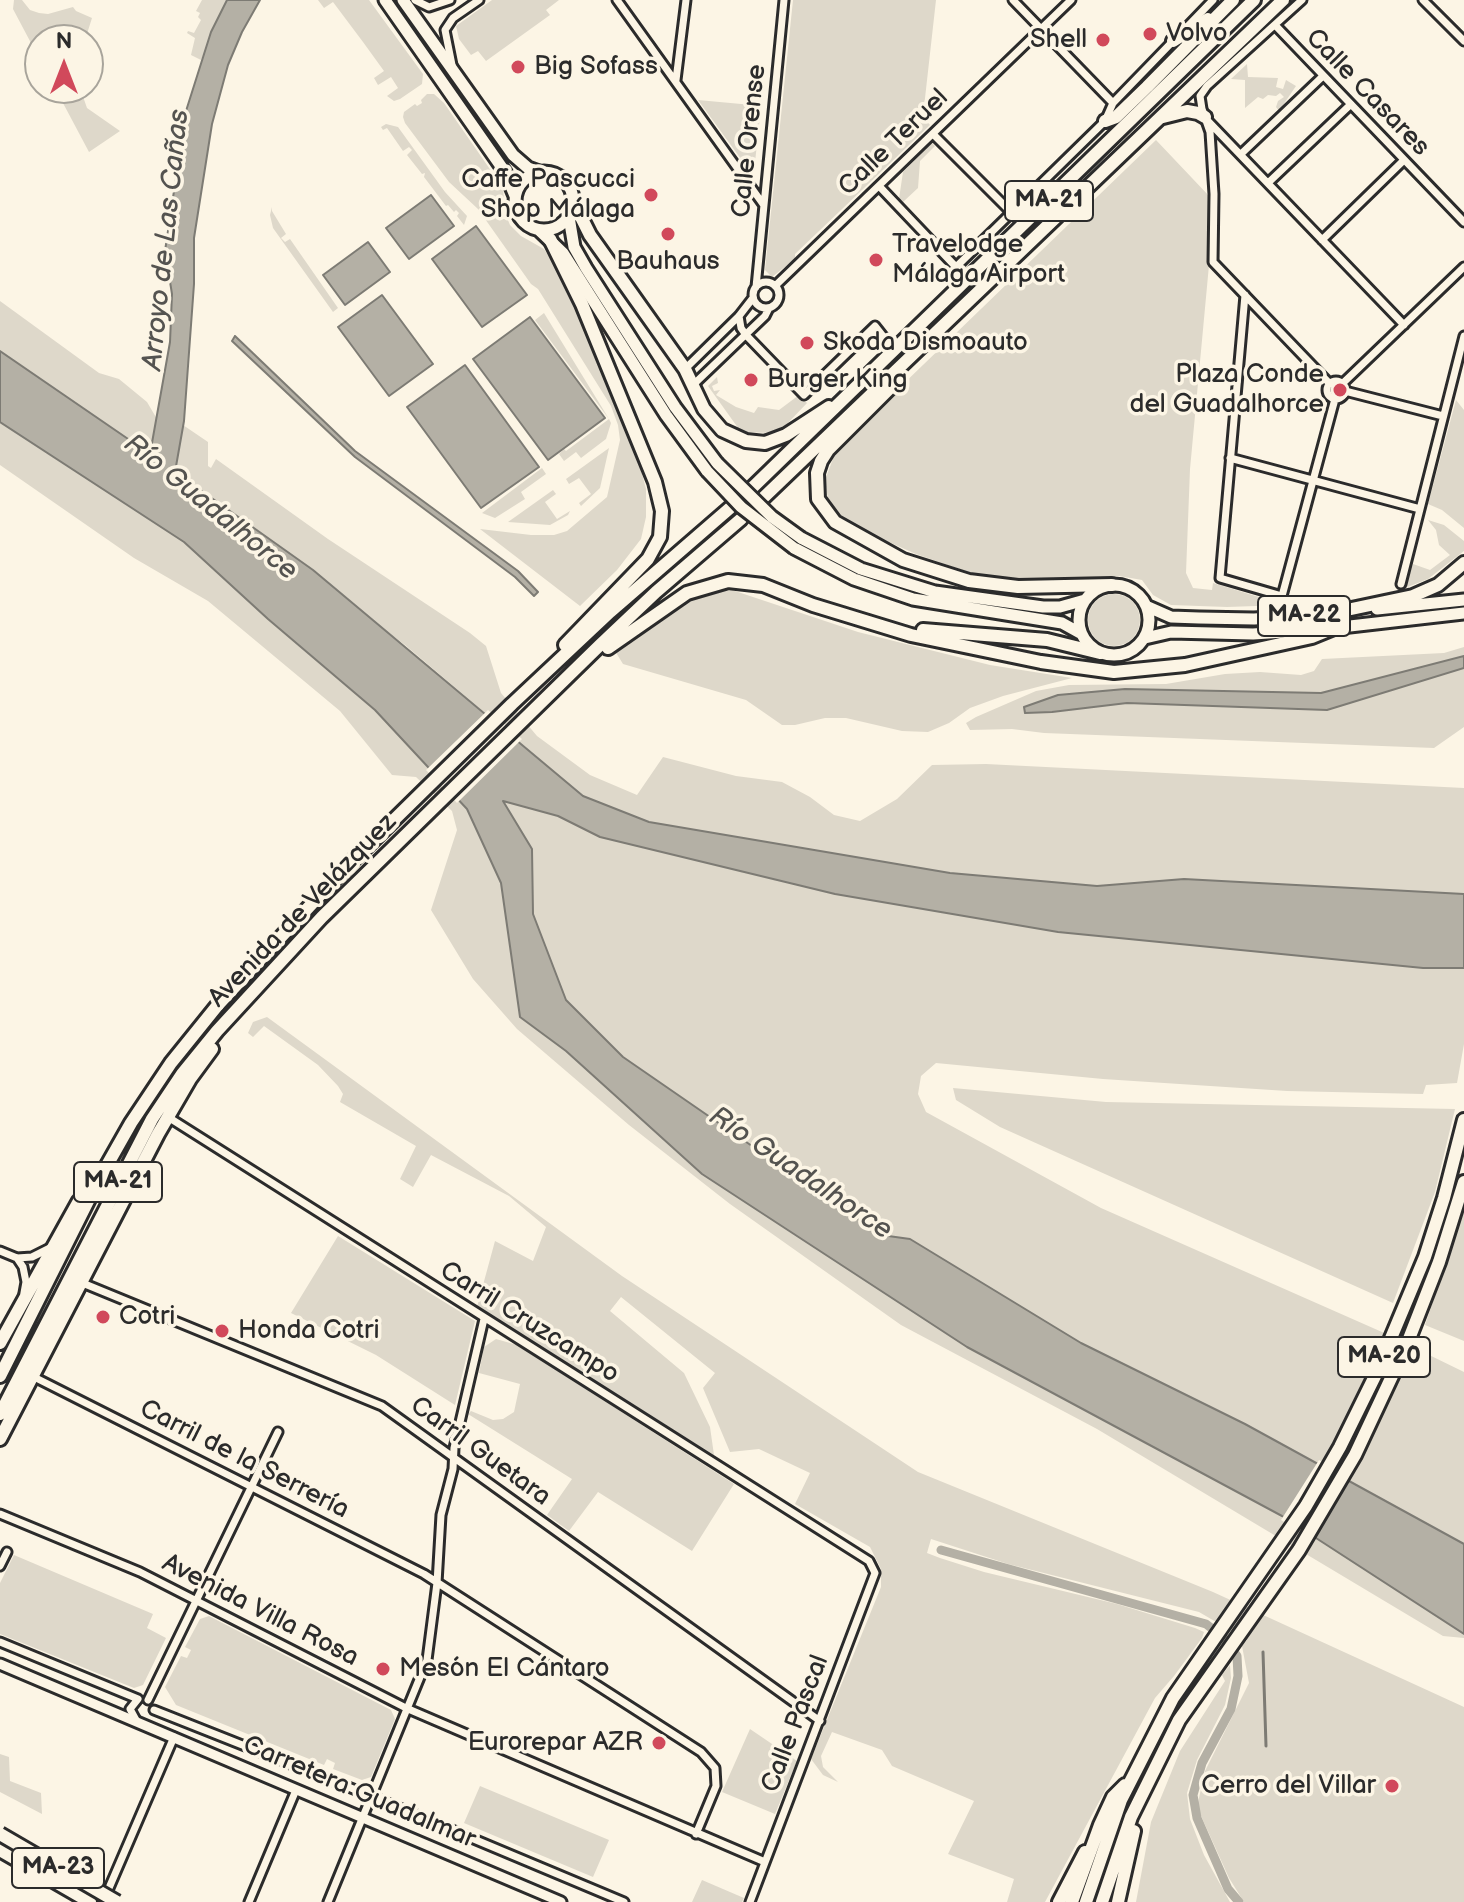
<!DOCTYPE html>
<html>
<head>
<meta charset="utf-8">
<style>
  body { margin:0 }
  #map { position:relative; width:1464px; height:1902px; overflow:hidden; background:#fcf5e5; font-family:"Balsamiq Sans",sans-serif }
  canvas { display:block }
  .north { position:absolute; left:24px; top:24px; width:80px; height:80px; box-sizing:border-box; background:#fcf5e5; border:2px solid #a8a49b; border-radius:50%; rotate:0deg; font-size:22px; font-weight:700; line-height:32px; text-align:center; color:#2b2b2b }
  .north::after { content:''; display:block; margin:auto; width:28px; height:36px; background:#d1495b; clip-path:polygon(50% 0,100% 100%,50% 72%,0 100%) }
</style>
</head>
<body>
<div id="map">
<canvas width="1464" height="1902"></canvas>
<div class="north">N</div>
</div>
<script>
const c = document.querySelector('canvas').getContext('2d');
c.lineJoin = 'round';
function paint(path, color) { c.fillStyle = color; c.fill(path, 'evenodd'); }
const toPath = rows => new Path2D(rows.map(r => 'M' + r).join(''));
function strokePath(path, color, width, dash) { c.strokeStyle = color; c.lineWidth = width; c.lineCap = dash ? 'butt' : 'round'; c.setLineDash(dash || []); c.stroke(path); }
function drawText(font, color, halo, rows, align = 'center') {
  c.font = font + ' "Balsamiq Sans",sans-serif'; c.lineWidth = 7; c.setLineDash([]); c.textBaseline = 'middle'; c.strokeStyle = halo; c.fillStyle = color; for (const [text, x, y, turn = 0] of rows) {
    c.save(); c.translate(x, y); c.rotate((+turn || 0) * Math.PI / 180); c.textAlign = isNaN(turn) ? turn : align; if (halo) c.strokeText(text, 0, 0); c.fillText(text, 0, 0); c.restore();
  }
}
const green = toPath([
  [14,0,22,0,30,10,39,13,48,14,73,7,76,11,92,18,85,40,40,40,40,60,13,9],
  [202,0,227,0,201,60,191,55,195,38,187,33,188,31,194,33,201,20,198,17,200,13,196,11],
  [318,0,369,0,423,74,422,84,400,99,394,101,387,96,398,88,391,77,378,85,374,78,384,71,363,42,333,2,324,8],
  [492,0,559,0,546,10,550,15,486,61,478,51,471,55,459,39,456,26],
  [793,0,936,0,923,116,930,125,795,254,795,259,772,277,765,270],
  [1247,64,1248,77,1278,78,1276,87,1283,89,1286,80,1296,86,1279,111,1276,107,1278,101,1284,97,1280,93,1276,96,1268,95,1263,99,1258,97,1245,108,1245,80,1231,79],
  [55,88,80,88,87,108,120,131,89,152],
  [427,94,434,94,444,103,503,188,505,213,510,225,521,236,544,249,564,279,641,470,646,489,646,517,641,539,617,570,580,606,480,529,531,535,554,535,567,531,607,497,620,440,618,425,611,406,538,289,531,284,478,209,449,182,405,123,403,117,404,112,415,104,417,106,422,103,421,100],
  [698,100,752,105,751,116,760,117,754,171,749,170],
  [386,124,398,127,445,192,467,216,464,225,457,216,459,213,456,210,454,212,448,205,446,206,424,177,425,173,422,174,407,155,412,150,409,147,403,151,387,128,383,130,381,127],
  [1156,140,1210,197,1209,265,1190,469,1186,573,1193,588,1212,590,1213,583,1285,605,1227,607,1171,605,1153,595,1142,580,1119,576,1020,580,971,573,916,554,866,532,840,515,828,499,825,480,837,448],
  [932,143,935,146,920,161,918,188,903,202,899,199,903,172],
  [272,207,272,211,286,234,281,238,285,242,290,239,338,308,333,312,273,228,270,215],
  [0,301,99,373,119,379,147,402,157,419,150,455,0,351],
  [544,313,609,419,611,423,606,439,581,458,576,452,564,461,559,454,564,449,566,451,609,419,535,320],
  [717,377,718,383,712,386,714,391,720,390,716,395,736,407,754,413,758,407,779,410,799,395,807,403,787,424,771,433,741,432,708,386],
  [1456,400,1464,410,1464,528,1442,510,1428,504],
  [0,422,184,542,268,619,375,710,467,809,501,883,520,1017,566,1051,702,1174,967,1347,1282,1516,1464,1634,1464,1638,1443,1636,1097,1429,901,1325,730,1204,629,1125,517,1029,473,979,431,910,457,830,452,811,416,777,392,775,340,711,208,601,134,558,0,465],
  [183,425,208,442,208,466,211,468,216,459,328,539,470,633,486,646,501,693,537,736,590,775,637,795,663,757,736,776,782,782,810,797,834,815,860,821,897,799,932,765,986,764,1464,788,1464,894,1184,879,1097,886,950,873,649,822,583,796,405,645,175,472],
  [609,448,600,488,581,506,579,503,591,494,579,478,569,484,566,479],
  [542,468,546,474,521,492,525,499,495,518,482,513],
  [553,490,556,494,545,502,557,519,570,511,568,515,550,525,508,522],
  [1428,520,1444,525,1464,541,1464,551,1428,579,1405,588,1413,564,1430,570,1450,555,1439,545,1436,530],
  [732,590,858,632,990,665,1072,678,1003,696,970,708,949,723,928,732,902,731,846,718,825,718,795,725,782,725,746,700,623,664,615,651,647,625,707,592],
  '1088 620a26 26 0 1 1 52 0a26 26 0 1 1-52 0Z',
  [1464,647,1464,656,1321,693,1125,689,1024,707,1026,713,1052,712,1127,703,1327,710,1464,668,1464,727,1434,748,1044,733,1012,729,970,730,966,723,976,717,1036,691,1069,685,1166,684,1225,674,1260,672,1301,675,1314,671,1322,659,1444,653],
  [502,800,558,816,600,837,1423,968,1464,968,1464,1044,1457,1083,1426,1085,1423,1094,1287,1091,1103,1079,936,1063,921,1076,918,1094,926,1112,1101,1208,1382,1332,1464,1372,1464,1544,1245,1424,1081,1343,910,1239,881,1235,623,1057,566,1000,533,914,532,849],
  [267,1017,622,1276,918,1472,1213,1592,1464,1707,1464,1902,1244,1902,1229,1878,1197,1807,1205,1771,1249,1683,1242,1646,1247,1640,1199,1612,1008,1564,931,1539,927,1553,940,1558,984,1572,1117,1604,1195,1628,1204,1632,1202,1638,1174,1676,1155,1698,1045,1902,1007,1902,1014,1879,948,1854,974,1801,892,1766,882,1750,832,1732,821,1756,823,1767,838,1782,823,1775,811,1759,881,1587,881,1569,870,1547,795,1504,810,1473,759,1449,730,1452,703,1388,715,1373,621,1297,610,1311,684,1373,710,1427,714,1455,477,1307,495,1241,533,1261,546,1227,509,1196,431,1155,413,1187,400,1179,416,1146,340,1102,343,1094,338,1086,318,1065,264,1026,253,1037,248,1033,253,1022],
  [953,1088,1106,1102,1455,1109,1435,1192,1393,1303,1000,1127,956,1100],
  [1464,1210,1464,1341,1425,1325],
  [338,1236,475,1321,455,1405,376,1355,291,1313],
  [496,1339,517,1345,734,1484,692,1551,598,1492,569,1531,547,1515,572,1479,468,1414,471,1411,493,1420,503,1419,514,1412,520,1384,479,1373,484,1347],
  [14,1555,153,1614,147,1628,166,1638,143,1685,134,1688,0,1634,0,1583],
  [209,1616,391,1710,395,1719,371,1777,362,1780,333,1769,335,1763,327,1759,324,1765,176,1705,165,1687,181,1656,187,1658,191,1650,185,1647,200,1619],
  [1230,1665,1231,1678,1225,1705,1197,1760,1187,1793,1190,1819,1204,1855,1230,1902,1136,1902,1151,1822,1180,1751,1225,1681,1222,1675],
  [750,1729,797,1761,775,1814,722,1792],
  [0,1754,9,1757,10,1781,41,1793,42,1814,0,1792],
  [480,1786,609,1840,593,1877,464,1823],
  [702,1880,744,1898,742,1902,692,1902]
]);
const water = toPath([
  [227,0,260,0,242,32,228,65,212,124,194,238,194,284,184,421,175,472,313,570,583,796,649,822,950,873,1097,886,1184,879,1464,894,1464,968,1423,968,1058,932,835,894,600,837,558,816,503,801,532,849,533,914,566,1000,623,1057,881,1235,910,1239,1081,1343,1245,1424,1464,1544,1464,1634,1282,1516,967,1347,702,1174,566,1051,520,1017,501,883,467,809,375,710,268,619,184,542,0,422,0,351,150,454,170,342,172,294,165,251,186,111,211,32,227,0],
  [431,195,454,226,409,259,386,228,431,195],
  [476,226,527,295,482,327,432,259,476,226],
  [368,242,390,272,345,305,323,275,368,242],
  [382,295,433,364,389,396,338,327,382,295],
  [530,317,605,418,548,460,473,359,530,317],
  [235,336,355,451,518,571,538,592,534,596,515,577,355,457,232,341,235,336],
  [465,365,539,467,481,508,407,407,465,365],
  [1464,656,1464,668,1327,710,1127,703,1052,712,1025,713,1024,707,1058,695,1125,689,1321,693,1464,656]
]);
const pier = toPath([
  [488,710,522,739,457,803,426,770],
  [1319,1460,1347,1476,1308,1537,1281,1520]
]);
const stream = toPath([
  [1263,1652,1266,1746]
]);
const canal = toPath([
  [941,1550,1206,1624,1223,1637,1237,1656,1238,1676,1231,1709,1202,1763,1193,1795,1197,1818,1228,1889,1239,1902]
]);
const street = toPath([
  [415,0,429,7,450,0],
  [617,0,763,204],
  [1013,0,1113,103],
  [1302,0,1207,86,1200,96,1202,109,1210,132,1214,194,1213,262,1330,384],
  [1423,0,1464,41],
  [1275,25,1464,222],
  [1187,27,1213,0],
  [452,65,445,30,453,18,479,0],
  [676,80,686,0],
  [1206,119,1404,325],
  [933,134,1012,213],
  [1241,154,1323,76],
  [1268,183,1350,105],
  [879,186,956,267,1105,121,1113,103,1175,39],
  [1322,240,1404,160],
  '753 295a13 13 0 1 1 26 0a13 13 0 1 1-26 0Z',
  [775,286,1071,0],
  [756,287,784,0],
  [1245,295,1220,578,1282,596,1335,399],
  [739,316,741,328,746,335,804,395,875,326,886,340],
  [685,369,739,316,753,298],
  '1327 390a9 9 0 1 1 18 0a9 9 0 1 1-18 0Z',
  [1342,384,1464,267],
  [693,385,765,316,769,308],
  [1345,391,1443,416],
  [1230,458,1420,509],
  [1401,584,1464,336],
  [168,1117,869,1561,875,1573,750,1902],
  [0,1251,17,1258,32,1257,50,1248],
  [17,1258,23,1267,26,1282,24,1293],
  [80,1282,382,1406,820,1721],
  [32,1376,424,1574,701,1752,715,1768,716,1786,696,1834],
  [0,1514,140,1572,406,1708,765,1862],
  [0,1566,7,1552],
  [0,1642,138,1699],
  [148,1700,278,1432],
  [154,1710,371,1796,624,1902],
  [136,1720,130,1709,138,1699],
  [103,1902,174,1737],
  [249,1902,296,1790],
  [328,1902,427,1660,437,1583,441,1515,453,1469,454,1448,484,1319]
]);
const secondary = toPath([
  [0,1664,561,1902]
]);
const primary = toPath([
  [385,0,505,172,515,196],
  [403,0,513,155,528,168,539,172],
  '515 201a29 29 0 1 1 58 0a29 29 0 1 1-58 0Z',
  [569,217,574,247,586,268,675,407,717,463],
  [539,230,563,253,666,415,707,471],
  [801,538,861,569,935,592,1043,607,1060,607,1085,600],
  [794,548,854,579,913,599,1062,623,1080,633],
  '1079 620a35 35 0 1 1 70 0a35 35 0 1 1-70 0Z',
  [1146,606,1171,617,1199,618,1254,619,1332,614],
  [1377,609,1464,600],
  [1145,638,1171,632,1253,634,1315,630,1464,613]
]);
const highway = toPath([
  [1173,41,1208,19],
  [1163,117,1187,111,1198,113,1205,117],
  [1105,121,1116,117,1147,87,1233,0],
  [573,201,590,235,685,369,704,409,722,430,746,441,765,443,786,435,829,407],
  [1012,213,1017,214,1044,202],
  [550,239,582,304,655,482,662,511,660,537,648,559,565,645],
  [894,379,889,389,828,450,821,461,817,473,818,499,835,522,903,560,969,581,1018,587,1112,585],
  [751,489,1254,0],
  [762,499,1283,0],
  [1323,615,1413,596,1438,585,1464,563],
  [923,630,1047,640,1100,653],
  [608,648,687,593,728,581,763,585,813,605,911,635,1041,662,1114,672,1185,665,1312,637,1334,628],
  [0,1343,79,1201,89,1191],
  [0,1376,97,1183,131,1123,171,1063,217,1006,346,867,512,704,610,612,730,508],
  [0,1414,152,1119,182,1074,217,1031,322,917,600,645,656,592,741,519],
  [0,1439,158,1134,190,1079,212,1049],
  [0,1850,90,1902],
  [1059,1902,1085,1852],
  [1072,1902,1100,1825,1113,1797,1125,1785],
  [1086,1902,1121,1800,1173,1698,1306,1506,1340,1447,1376,1374,1425,1257,1444,1198,1464,1120],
  [1102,1902,1131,1817,1179,1720,1299,1550,1355,1455,1407,1344,1439,1262,1464,1182],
  [1118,1902,1134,1831]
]);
const primaryBridge = toPath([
  [717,463,772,517,801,538],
  [707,471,741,507,794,548]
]);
const highwayBridge = toPath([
  [0,1834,117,1902]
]);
const markers = [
  [1150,34,8,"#d1495b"],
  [1103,40,8,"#d1495b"],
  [518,67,8,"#d1495b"],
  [651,195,8,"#d1495b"],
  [668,234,8,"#d1495b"],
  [876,260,8,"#d1495b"],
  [807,343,8,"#d1495b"],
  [751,380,8,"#d1495b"],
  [1340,390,8,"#d1495b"],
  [103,1317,8,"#d1495b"],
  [222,1331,8,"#d1495b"],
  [383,1669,8,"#d1495b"],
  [659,1743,8,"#d1495b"],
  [1392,1786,8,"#d1495b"]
];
const shields = [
  [1049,201,88],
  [1304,616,92],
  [118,1182,88],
  [1384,1357,92],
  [58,1868,92]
];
const shieldNames = [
  ["MA-21",1049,201],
  ["MA-22",1304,616],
  ["MA-21",118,1182],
  ["MA-20",1384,1357],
  ["MA-23",58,1868]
];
const poiNames = [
  ["Volvo",1166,34],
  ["Shell",1087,40,"right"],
  ["Big Sofass",534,67],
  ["Caffe Pascucci",635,180,"right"],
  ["Shop Málaga",635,210,"right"],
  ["Travelodge",892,245],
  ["Málaga Airport",892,275],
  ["Bauhaus",668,262,"center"],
  ["Skoda Dismoauto",823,343],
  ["Plaza Conde",1324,375,"right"],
  ["del Guadalhorce",1324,405,"right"],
  ["Burger King",767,380],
  ["Cotri",119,1317],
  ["Honda Cotri",238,1331],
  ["Mesón El Cántaro",399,1669],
  ["Eurorepar AZR",643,1743,"right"],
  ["Cerro del Villar",1376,1786,"right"]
];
const streetNames = [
  ["Calle Casares",1367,93,46],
  ["Calle Orense",750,141,-84],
  ["Calle Teruel",894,143,-44],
  ["Avenida de Velázquez",303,911,-46],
  ["Carril Cruzcampo",529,1323,32],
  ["Carril Guetara",480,1452,36],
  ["Carril de la Serrería",244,1460,27],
  ["Avenida Villa Rosa",260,1611,27],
  ["Calle Pascal",796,1724,-69],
  ["Carretera Guadalmar",359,1793,23]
];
const waterNames = [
  ["Arroyo de Las Cañas",167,240,-84],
  ["Río Guadalhorce",210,508,39],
  ["Río Guadalhorce",800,1174,34]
];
paint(green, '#ded8ca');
paint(water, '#b4b0a5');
strokePath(water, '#7d7b74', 2);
paint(pier, '#fcf5e5');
strokePath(stream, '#7d7b74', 3);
strokePath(canal, '#b4b0a5', 9);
strokePath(street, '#2b2b2b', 13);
strokePath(secondary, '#2b2b2b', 15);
strokePath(primary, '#2b2b2b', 17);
strokePath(highway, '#2b2b2b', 18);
strokePath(street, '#fcf5e5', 7);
strokePath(secondary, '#fcf5e5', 9);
strokePath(primary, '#fcf5e5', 11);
strokePath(highway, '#fcf5e5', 12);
strokePath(primaryBridge, '#2b2b2b', 17, []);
strokePath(highwayBridge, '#2b2b2b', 18, []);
strokePath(primaryBridge, '#fcf5e5', 11);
strokePath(highwayBridge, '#fcf5e5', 12);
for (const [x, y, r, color] of markers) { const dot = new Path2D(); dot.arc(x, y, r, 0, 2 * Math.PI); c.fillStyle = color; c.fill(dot); strokePath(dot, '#fcf5e5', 3); }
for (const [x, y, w] of shields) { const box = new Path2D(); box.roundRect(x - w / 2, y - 20, w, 40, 6); c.fillStyle = '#fcf5e5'; c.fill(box); strokePath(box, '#2b2b2b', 2); }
drawText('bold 24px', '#2b2b2b', null, shieldNames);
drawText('26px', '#2b2b2b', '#fcf5e5', poiNames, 'left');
drawText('26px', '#2b2b2b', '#fcf5e5', streetNames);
drawText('italic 28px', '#545350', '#fcf5e5', waterNames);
</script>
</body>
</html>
